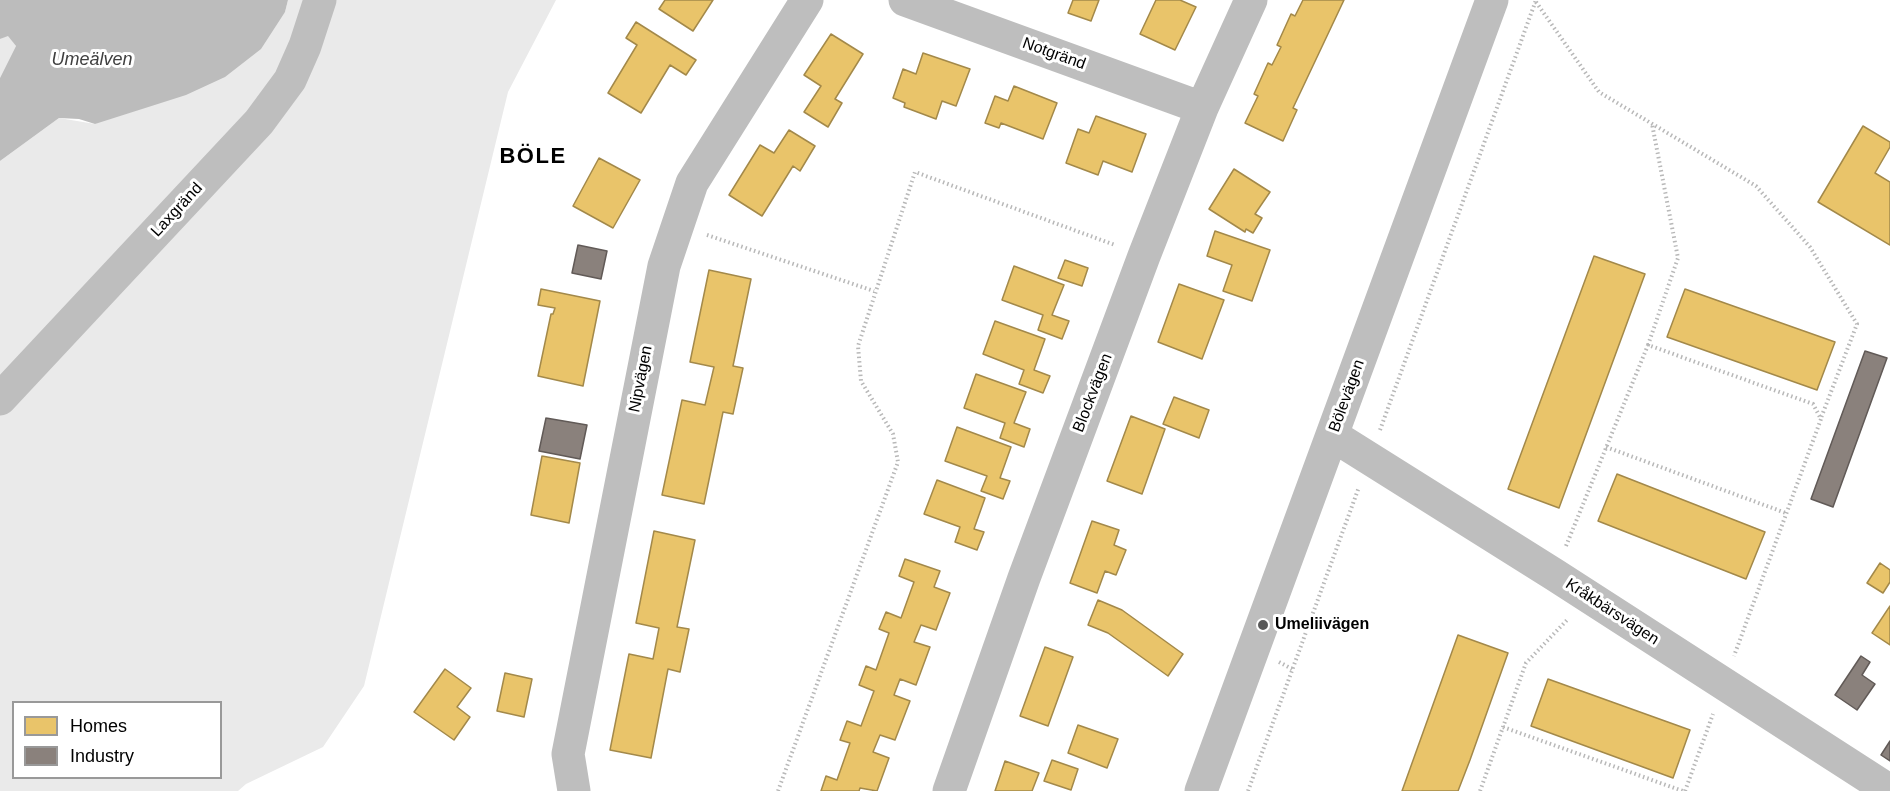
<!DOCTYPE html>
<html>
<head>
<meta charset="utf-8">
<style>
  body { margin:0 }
  #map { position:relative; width:1890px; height:791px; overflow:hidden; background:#fff; font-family:Arial,sans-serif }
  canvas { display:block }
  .legend { position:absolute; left:12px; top:701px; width:210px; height:78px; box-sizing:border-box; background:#fff; border:2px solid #999; margin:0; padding:8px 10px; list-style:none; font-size:18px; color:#000 }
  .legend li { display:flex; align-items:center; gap:12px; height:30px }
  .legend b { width:30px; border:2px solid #999 }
</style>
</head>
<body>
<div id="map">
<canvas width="1890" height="791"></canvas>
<ul class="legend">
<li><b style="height:16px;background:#e9c46a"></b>Homes</li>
<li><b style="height:16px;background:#8a817c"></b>Industry</li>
</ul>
</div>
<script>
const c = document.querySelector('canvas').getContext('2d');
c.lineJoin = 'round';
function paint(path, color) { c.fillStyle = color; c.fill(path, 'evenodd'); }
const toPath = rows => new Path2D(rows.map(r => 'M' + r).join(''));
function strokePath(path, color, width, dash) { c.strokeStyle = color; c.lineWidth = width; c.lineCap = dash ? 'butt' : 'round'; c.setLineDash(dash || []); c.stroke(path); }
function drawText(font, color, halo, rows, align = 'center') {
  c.font = font + ' Arial,sans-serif'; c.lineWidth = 6; c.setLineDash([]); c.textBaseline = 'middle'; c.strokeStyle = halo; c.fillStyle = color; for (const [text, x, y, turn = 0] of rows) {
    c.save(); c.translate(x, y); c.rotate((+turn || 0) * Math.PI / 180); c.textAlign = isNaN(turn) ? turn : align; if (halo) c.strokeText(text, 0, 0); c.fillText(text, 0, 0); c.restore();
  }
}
const green = toPath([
  [288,0,556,0,508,92,364,686,323,747,246,784,238,791,0,791,0,161,59,118,95,124,285,12],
  [14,702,220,702,220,778,14,778],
  [8,35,16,46,0,78,0,39]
]);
const water = toPath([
  [0,0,288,0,285,12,261,49,225,77,186,95,95,124,79,119,59,118,0,161,0,78,16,46,8,36,0,39]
]);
const homes = toPath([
  [665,0,713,0,693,31,659,9,665,0],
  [1073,0,1099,0,1091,21,1068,13,1073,0],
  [1156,0,1180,0,1196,7,1175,50,1140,34,1156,0],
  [1303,0,1344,0,1293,108,1297,110,1283,141,1245,123,1258,96,1254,94,1268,63,1272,65,1281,47,1277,45,1291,14,1295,16,1303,0],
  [636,22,696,60,686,75,670,65,641,113,608,93,637,45,626,38,636,22],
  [831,34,863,54,835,99,842,103,828,127,804,112,821,86,804,75,831,34],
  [923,53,970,69,956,106,942,101,936,119,904,107,905,103,893,98,903,69,916,74,923,53],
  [1014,86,1057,103,1043,139,1001,123,999,128,985,123,995,96,1008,101,1014,86],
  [1096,116,1146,134,1132,172,1103,161,1098,175,1066,163,1078,129,1089,133,1096,116],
  [1863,126,1890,142,1890,147,1875,173,1890,182,1890,245,1818,202,1863,126],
  [789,130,815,146,800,171,793,166,762,216,729,195,760,145,774,153,789,130],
  [599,158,640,180,613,228,573,206,599,158],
  [1234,169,1270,192,1255,214,1262,218,1253,233,1246,229,1245,232,1209,209,1234,169],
  [1215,231,1270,250,1252,301,1223,291,1232,265,1207,256,1215,231],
  [1594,256,1645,274,1559,508,1508,489,1594,256],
  [1065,260,1088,268,1082,286,1058,278,1065,260],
  [1014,266,1064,285,1052,315,1069,321,1062,339,1038,330,1043,315,1002,300,1014,266],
  [709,270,751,279,733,366,743,368,733,414,723,412,704,504,662,495,682,400,705,405,714,367,690,362,709,270],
  [1179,284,1224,300,1202,359,1158,342,1179,284],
  [541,289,600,301,583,386,538,376,551,314,553,314,555,308,538,305,541,289],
  [1685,289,1835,342,1817,390,1667,337,1685,289],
  [995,321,1045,339,1034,370,1050,376,1043,393,1019,384,1024,370,983,354,995,321],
  [976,374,1026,392,1014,423,1030,429,1024,447,1000,438,1005,423,964,408,976,374],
  [1174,397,1209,410,1199,438,1163,424,1174,397],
  [1131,416,1165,429,1142,494,1107,481,1131,416],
  [957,427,1011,447,1000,478,1010,481,1003,499,981,491,987,476,945,461,957,427],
  [542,456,580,463,569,523,531,515,542,456],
  [1617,474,1765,532,1746,579,1598,521,1617,474],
  [937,480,985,498,974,529,984,532,977,550,955,542,960,527,924,514,937,480],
  [1092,521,1119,530,1114,545,1126,550,1116,575,1105,571,1097,593,1070,583,1092,521],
  [654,531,695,540,677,627,689,629,680,672,668,669,651,758,610,750,629,654,653,659,659,628,636,623,654,531],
  [905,559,940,571,934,587,950,593,936,630,921,625,914,642,930,647,916,685,900,679,894,695,910,701,895,740,880,735,873,752,889,758,877,791,860,788,859,791,821,791,826,776,837,780,850,743,840,740,847,721,861,726,874,691,859,685,866,666,876,670,889,633,879,629,886,612,901,618,914,582,899,576,905,559],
  [1880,563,1890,570,1890,582,1883,593,1867,583,1880,563],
  [1098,600,1122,610,1183,654,1168,676,1108,633,1088,625,1098,600],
  [1890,606,1890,645,1872,633,1890,606],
  [1458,635,1508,653,1470,760,1458,791,1402,791,1458,635],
  [1045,647,1073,657,1048,726,1020,716,1045,647],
  [445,669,471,688,457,707,470,717,454,740,414,712,445,669],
  [505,673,532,679,524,717,497,711,505,673],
  [1548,679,1690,730,1673,778,1531,726,1548,679],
  [1078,725,1118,739,1107,768,1068,753,1078,725],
  [1052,760,1078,769,1071,790,1044,781,1052,760],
  [1005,761,1039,773,1032,791,995,791,1005,761]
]);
const industry = toPath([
  [578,245,607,251,601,279,572,273,578,245],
  [1865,351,1887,358,1833,507,1811,499,1865,351],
  [546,418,587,425,580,459,539,451,546,418],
  [1861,656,1870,662,1862,675,1875,684,1857,710,1835,695,1861,656],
  [1890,741,1890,761,1881,755,1890,741]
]);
const path = toPath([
  [1536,2,1599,92,1756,186,1810,247,1857,324,1821,418],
  [707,235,874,291],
  [1648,345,1678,258,1652,124],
  [1380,430,1536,0],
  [1606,447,1786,513],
  [1566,546,1648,345,1813,404,1821,419,1734,656],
  [1279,662,1292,669],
  [1503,727,1683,791],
  [778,791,898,462,893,434,861,381,858,346,915,172,1115,245],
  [1248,791,1359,487],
  [1480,791,1526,663,1568,619],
  [1685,791,1713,714]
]);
const minor = toPath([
  [905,0,1202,108],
  [0,399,259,122,290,80,305,46,320,0],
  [1332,435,1555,575,1890,791],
  [574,791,568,754,664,266,692,183,807,0],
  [949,791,1024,578,1144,256,1202,108,1251,0],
  [1201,791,1492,0]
]);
const markers = [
  [1263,625,6,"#595959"]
];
const streetNames = [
  ["Notgränd",1054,54,20],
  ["Laxgränd",177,210,-47],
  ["Nipvägen",641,379,-79],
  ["Blockvägen",1093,393,-69],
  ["Bölevägen",1347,396,-70],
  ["Kråkbärsvägen",1612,612,33]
];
const poiNames = [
  ["Umeliivägen",1275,625]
];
const waterNames = [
  ["Umeälven",92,60]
];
const districtNames = [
  ["BÖLE",533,157]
];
paint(green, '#eaeaea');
paint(water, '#bcbcbc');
paint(homes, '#e9c46a');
strokePath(homes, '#a3894a', 1.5);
paint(industry, '#8a817c');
strokePath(industry, '#615a57', 1.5);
strokePath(path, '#b8b8b8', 4, [1.5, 3]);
strokePath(minor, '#bebebe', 33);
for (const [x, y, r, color] of markers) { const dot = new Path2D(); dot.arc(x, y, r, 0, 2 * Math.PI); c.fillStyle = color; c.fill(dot); strokePath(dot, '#fff', 2); }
drawText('16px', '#000', '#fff', streetNames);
drawText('bold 16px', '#000', '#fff', poiNames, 'left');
drawText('italic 18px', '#404040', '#fff', waterNames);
c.letterSpacing = '1.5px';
drawText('bold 22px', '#000', '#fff', districtNames);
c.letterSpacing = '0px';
</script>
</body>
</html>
